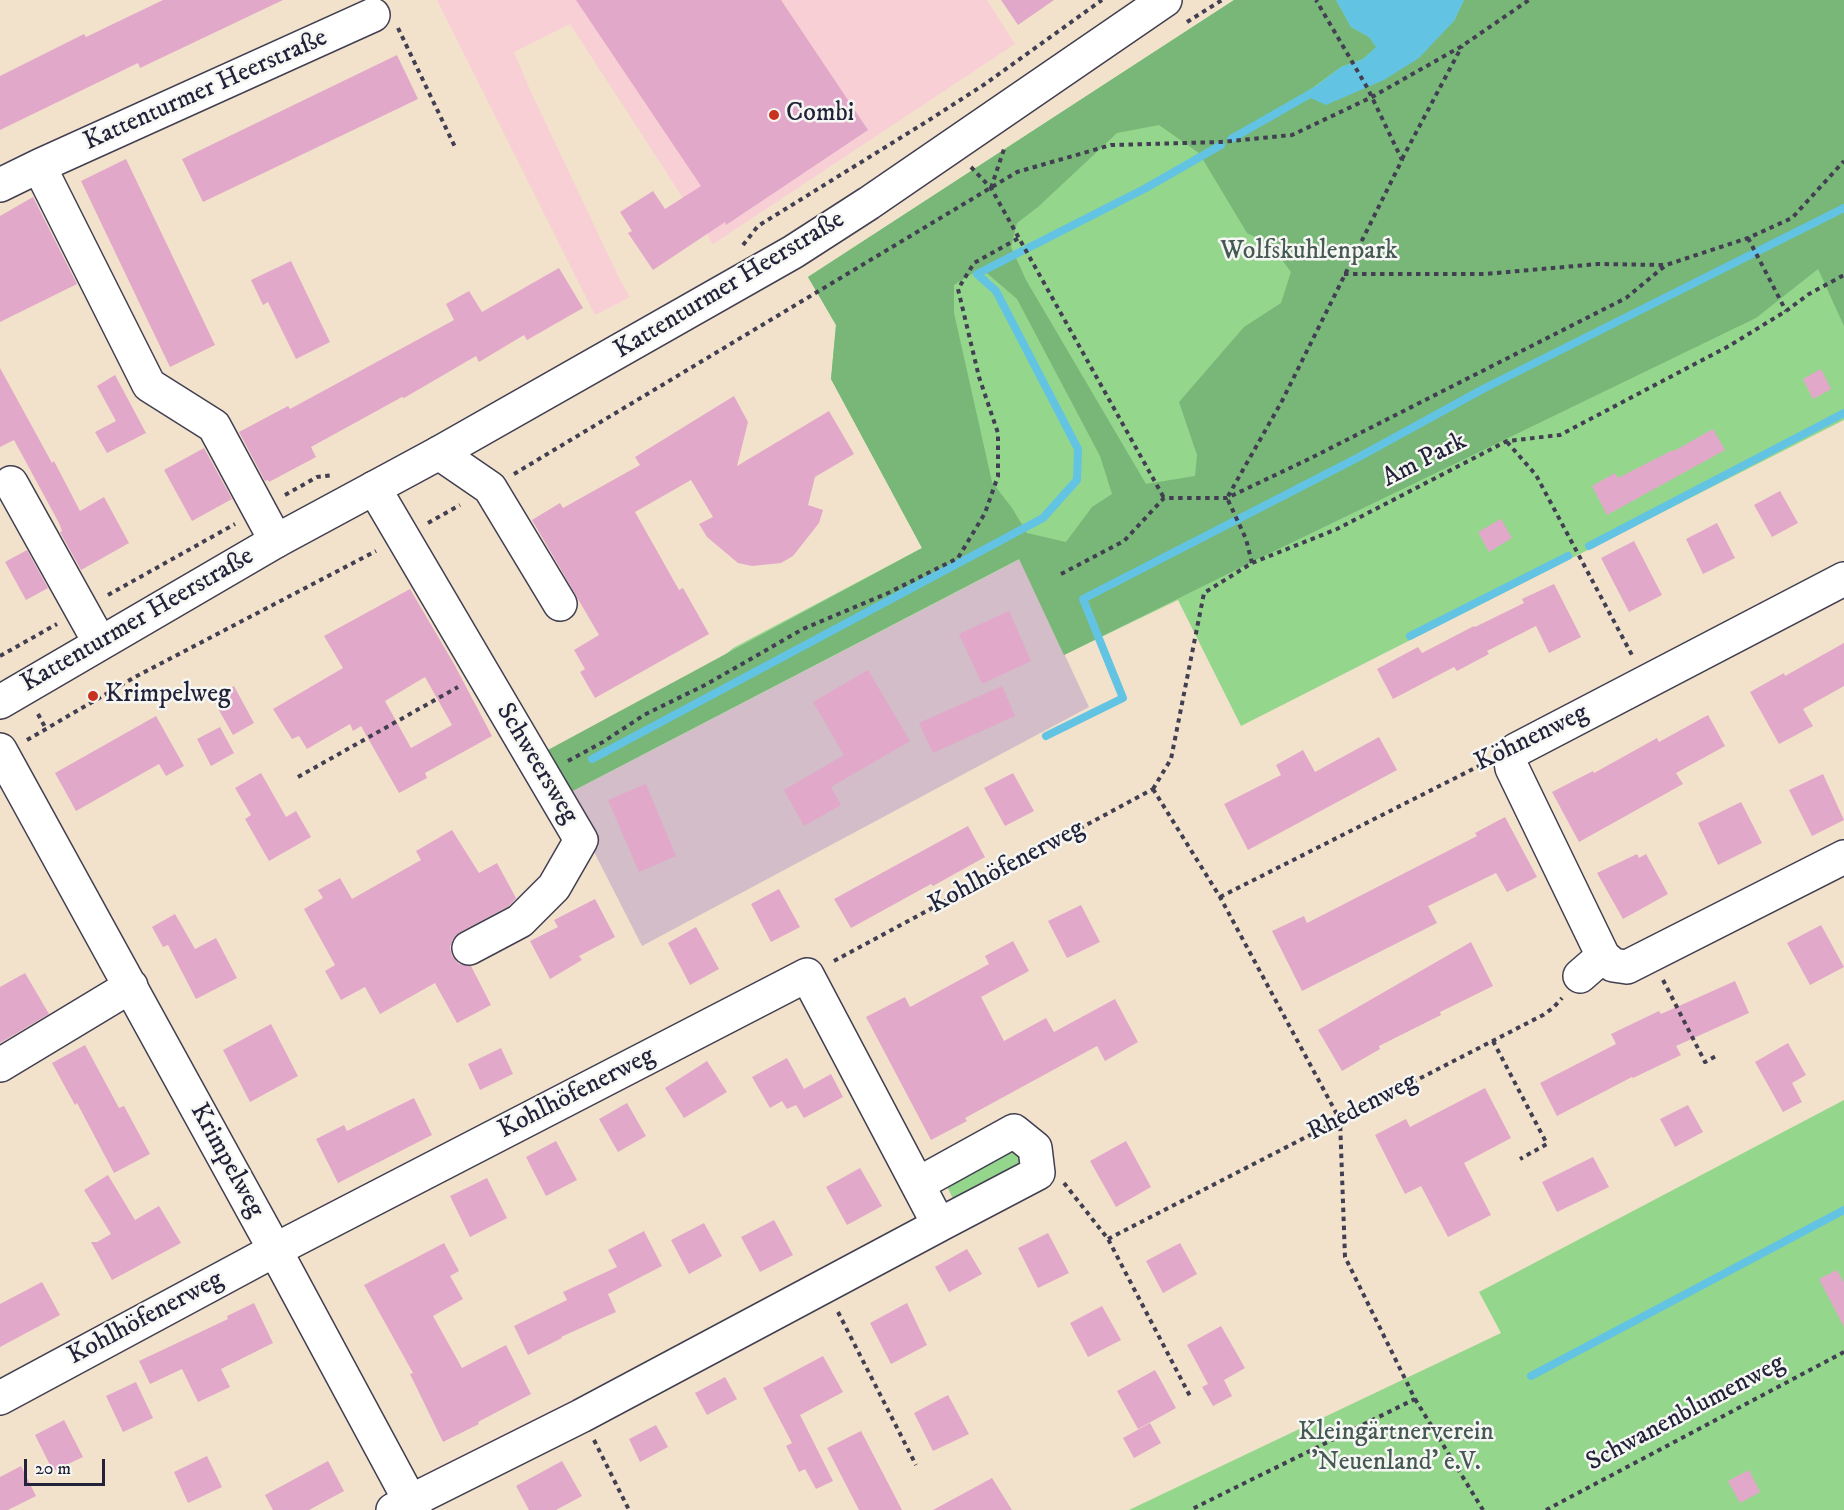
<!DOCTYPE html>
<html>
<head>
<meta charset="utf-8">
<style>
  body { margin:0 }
  #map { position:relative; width:1844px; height:1510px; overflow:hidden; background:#f2e2cb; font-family:"IM FELL DW Pica",serif }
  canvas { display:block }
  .scale { position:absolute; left:24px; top:1459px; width:81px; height:27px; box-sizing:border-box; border:3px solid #22223b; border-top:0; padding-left:8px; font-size:18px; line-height:21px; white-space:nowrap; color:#22223b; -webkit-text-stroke:4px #f6f6f2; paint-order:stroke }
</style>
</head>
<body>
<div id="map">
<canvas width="1844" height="1510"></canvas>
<div class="scale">20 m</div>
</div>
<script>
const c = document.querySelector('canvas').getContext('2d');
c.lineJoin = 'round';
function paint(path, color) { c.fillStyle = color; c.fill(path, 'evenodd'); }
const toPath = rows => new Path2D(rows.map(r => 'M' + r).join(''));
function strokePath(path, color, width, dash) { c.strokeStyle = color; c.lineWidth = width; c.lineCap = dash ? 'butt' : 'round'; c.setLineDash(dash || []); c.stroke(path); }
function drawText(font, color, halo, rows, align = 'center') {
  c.font = font + ' "IM FELL DW Pica",serif'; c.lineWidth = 5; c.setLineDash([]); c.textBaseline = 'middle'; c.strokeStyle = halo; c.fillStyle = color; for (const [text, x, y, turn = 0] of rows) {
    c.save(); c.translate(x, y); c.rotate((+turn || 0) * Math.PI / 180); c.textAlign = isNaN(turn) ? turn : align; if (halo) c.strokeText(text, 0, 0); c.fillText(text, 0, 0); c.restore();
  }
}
const built = toPath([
  [437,0,987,0,1015,44,713,244,570,24,514,52,530,90,620,280,630,297,595,315]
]);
const industrial = toPath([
  [1020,559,1089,707,642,946,565,795]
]);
const green = toPath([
  [1234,0,1844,0,1844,420,1241,726,1178,600,1064,655,1020,559,565,795,733,648,922,548,831,379,836,325,808,277],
  [1844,1100,1844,1510,1129,1510,1501,1333,1479,1292],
  [1011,1147,1020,1154,1019,1166,954,1201,945,1182]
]);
const forest = toPath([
  [1234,0,1336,0,1351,27,1369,37,1377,47,1363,59,1341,67,1304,94,1443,31,1454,21,1464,0,1844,0,1844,326,1818,269,1756,318,1258,559,1064,655,1019,559,565,795,546,751,922,548,831,379,836,325,808,277],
  [1159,125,1199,153,1247,233,1271,245,1291,272,1281,303,1244,327,1179,402,1197,455,1195,476,1146,484,1026,280,1011,247,1017,223,1038,207,1117,133],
  [981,268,1017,299,1100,456,1112,494,1092,507,1066,542,1027,533,1012,508,992,482,954,313,954,285]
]);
const water = toPath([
  [1336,0,1464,0,1454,21,1419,58,1384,80,1326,105,1304,95,1341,67,1363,59,1376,47,1369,37,1351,27]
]);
const stream = toPath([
  [1231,139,1317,90],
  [1028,248,1146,188,1221,145],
  [1589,546,1844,413],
  [1410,636,1568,556],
  [1046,736,1123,698,1083,599,1359,457,1483,389,1844,208],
  [592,759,1043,518,1077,480,1078,449,996,291,977,274,1022,251],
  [1531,1376,1844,1210]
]);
const building = toPath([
  [163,0,283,0,140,68,138,63,0,130,0,76,84,34,86,37],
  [576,0,781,0,868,130,726,225,725,222,653,270,628,233,632,231,620,212,653,191,665,209,701,186],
  [1001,0,1054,0,1018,25],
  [397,55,418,99,203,202,182,159],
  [126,159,215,345,170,367,81,181],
  [33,197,77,284,0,322,0,216],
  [291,261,330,342,296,359,268,302,263,305,251,280],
  [559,268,583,308,527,340,524,335,479,362,476,356,404,398,402,397,311,447,316,457,269,482,268,480,265,481,239,432,288,406,290,409,454,320,446,304,469,291,482,312],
  [0,368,52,463,54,461,80,511,104,497,129,543,81,570,60,532,62,531,59,523,14,440,0,447],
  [1821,369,1831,389,1813,399,1803,379],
  [115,375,146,433,107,453,95,432,116,421,97,386],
  [734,396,748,422,737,466,829,411,854,454,815,477,808,505,823,510,819,523,793,556,781,563,752,566,738,563,707,537,699,524,713,517,691,480,635,512,679,590,683,588,709,634,595,698,580,672,585,669,574,650,599,635,532,520,560,503,563,508,640,465,635,457],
  [1713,429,1725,450,1607,515,1592,486,1615,473,1618,478,1673,450,1674,451],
  [204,448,232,499,192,521,164,470],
  [1780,491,1798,523,1772,537,1754,505],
  [1501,519,1512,538,1489,552,1478,532],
  [1717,523,1735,558,1703,574,1686,539],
  [1634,541,1662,595,1629,612,1601,558],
  [27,550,48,588,26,600,5,562],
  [1554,584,1581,637,1549,653,1536,626,1487,651,1489,654,1457,671,1454,667,1393,699,1377,669,1418,647,1422,653,1474,626,1475,627,1524,603,1522,599],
  [410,589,454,664,492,736,425,773,427,778,399,793,361,726,353,731,350,724,307,749,299,736,292,739,273,709,343,668,324,636],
  [425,677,452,725,411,748,385,701],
  [1009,611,1031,661,982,684,959,634],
  [1844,643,1844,686,1803,709,1813,726,1779,744,1750,692,1784,673,1785,676],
  [868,670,910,741,831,787,841,805,804,826,784,790,844,755,813,702],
  [234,686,254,723,233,735,212,698],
  [1002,686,1015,716,933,753,919,723],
  [1708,715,1725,746,1676,773,1683,784,1579,842,1552,792,1593,771,1594,773,1657,738,1659,742],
  [156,716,184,766,166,776,159,764,76,811,55,773],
  [220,727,234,753,211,766,197,739],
  [1379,737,1397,770,1248,850,1224,804,1281,775,1276,765,1303,750,1315,772],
  [261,773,286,817,296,811,311,837,269,861,245,819,251,815,235,788],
  [1013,773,1034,811,1005,826,984,788],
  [1823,774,1844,820,1812,836,1789,790],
  [646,784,676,856,639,872,608,800],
  [1741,802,1762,843,1718,865,1698,823],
  [1505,817,1537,877,1507,892,1496,873,1428,906,1437,923,1302,991,1272,931,1304,916,1307,923,1477,836,1475,833],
  [968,826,985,857,933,886,931,884,851,928,834,899],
  [452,830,479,873,497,863,516,898,509,906,460,932,453,939,450,947,452,956,459,964,471,966,491,1005,457,1023,435,983,380,1014,365,987,341,1000,325,971,335,965,304,909,323,898,318,890,340,878,352,899,421,860,416,851],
  [1637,854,1639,858,1646,854,1668,894,1623,919,1597,873],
  [779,889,800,927,771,942,751,904],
  [595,899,615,937,579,956,582,960,550,979,530,941,558,927,554,920],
  [1081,905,1100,942,1067,958,1048,921],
  [175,914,195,949,216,938,237,978,196,999,168,945,163,947,152,927],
  [1821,925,1844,967,1810,985,1787,943],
  [696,927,719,969,690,985,668,943],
  [1013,941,1029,971,981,997,1004,1041,1046,1018,1054,1032,1115,999,1138,1042,1105,1061,1097,1046,965,1118,967,1121,931,1140,866,1017,905,997,910,1007,989,964,985,956],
  [1471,942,1493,986,1440,1012,1441,1015,1379,1046,1380,1049,1342,1071,1318,1030],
  [25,973,49,1014,0,1043,0,987],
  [1735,981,1749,1013,1676,1046,1681,1055,1633,1078,1632,1077,1557,1116,1540,1083,1616,1044,1611,1034,1659,1011,1661,1014],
  [271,1024,298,1076,250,1102,223,1050],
  [1788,1043,1806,1075,1792,1083,1802,1102,1783,1112,1755,1062],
  [85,1045,119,1108,124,1106,150,1154,114,1173,77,1103,75,1105,52,1063],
  [501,1048,513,1074,480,1090,468,1064],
  [787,1058,804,1089,831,1074,843,1097,804,1118,796,1105,787,1109,782,1101,770,1108,752,1077],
  [707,1061,727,1092,684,1118,665,1088],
  [1485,1088,1511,1138,1464,1163,1491,1215,1448,1237,1421,1186,1405,1194,1375,1135,1406,1119,1410,1127],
  [414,1098,432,1135,338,1183,316,1139,344,1125,347,1131],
  [627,1103,646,1136,618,1152,599,1119],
  [1688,1105,1703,1132,1675,1147,1660,1119],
  [556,1141,577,1180,546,1196,526,1157],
  [1126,1141,1151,1187,1116,1207,1090,1161],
  [1593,1157,1609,1187,1557,1212,1542,1182],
  [860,1168,882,1206,847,1225,826,1187],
  [108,1175,135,1220,159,1206,181,1243,112,1280,91,1242,97,1242,111,1234,84,1190],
  [487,1178,507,1218,470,1237,450,1196],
  [774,1220,793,1255,760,1272,741,1237],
  [704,1223,722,1256,689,1274,671,1240],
  [644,1231,662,1266,608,1294,616,1312,561,1337,562,1338,528,1355,514,1326,567,1300,563,1292,617,1267,608,1250],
  [1048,1233,1069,1273,1038,1288,1018,1248],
  [444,1243,459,1271,450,1276,463,1299,433,1316,462,1368,506,1345,531,1394,478,1422,479,1424,443,1442,410,1374,413,1373,364,1285],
  [1180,1243,1197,1274,1163,1293,1146,1261],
  [967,1249,982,1274,949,1292,935,1267],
  [1837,1270,1844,1283,1844,1327,1819,1279],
  [42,1282,60,1315,0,1347,0,1304],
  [254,1303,273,1343,221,1369,230,1387,198,1402,182,1369,150,1384,139,1361,228,1319,227,1316],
  [907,1303,927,1345,891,1364,870,1323],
  [1102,1306,1121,1340,1088,1357,1070,1323],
  [1221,1326,1245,1368,1224,1380,1232,1396,1213,1406,1202,1387,1208,1384,1187,1345],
  [823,1356,843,1392,800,1415,833,1481,816,1489,805,1469,799,1472,786,1446,792,1443,763,1388],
  [1155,1370,1176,1408,1138,1429,1117,1391],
  [725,1377,737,1399,707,1415,695,1393],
  [136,1382,153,1418,123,1432,106,1396],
  [948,1395,969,1434,933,1451,914,1413],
  [64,1420,83,1457,53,1471,35,1435],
  [1150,1423,1161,1443,1134,1458,1123,1438],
  [656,1425,668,1447,640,1462,629,1439],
  [861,1431,902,1510,859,1510,827,1448],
  [207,1456,222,1487,188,1503,174,1472],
  [328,1461,344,1491,309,1510,273,1510,265,1495],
  [562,1461,582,1496,556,1510,529,1510,516,1486],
  [21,1466,36,1496,8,1510,0,1510,0,1477],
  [1749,1470,1760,1492,1740,1503,1728,1481],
  [992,1478,1012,1510,933,1510]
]);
const path = toPath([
  [1187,22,1222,0],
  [398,28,455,147],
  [1402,159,1462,46],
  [971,167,991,188,1164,498],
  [991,188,1005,146],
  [1748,238,1786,311],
  [743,245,758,226,926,122,985,84,1102,0],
  [1344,274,1485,274,1598,264,1666,265],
  [1507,442,1536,475,1633,657],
  [514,474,1017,172,1111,145,1221,142,1292,135,1372,97,1462,46,1529,0],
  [285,495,317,477,333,475],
  [428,523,460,505],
  [1252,563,1246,539,1227,498,1282,401,1402,160,1368,89,1316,0],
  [1061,574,1124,541,1164,498,1227,498,1311,458,1626,298,1666,265,1748,238,1792,218,1844,161],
  [108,595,235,524],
  [0,656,57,624],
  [38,714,46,729],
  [27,740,135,677,376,551],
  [568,761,603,742,644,715,707,684,803,629,888,593,958,558,985,513,998,476,998,433,979,377,958,289,974,263,1019,238],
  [298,777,458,687],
  [1153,789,1220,897,1340,1120,1345,1257,1415,1399,1190,1510],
  [1153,789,1171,759,1204,593,1252,563,1337,529,1507,441,1560,435,1729,346,1786,311,1809,294,1844,275],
  [1220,897,1481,765],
  [834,961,1153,789],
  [1663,980,1705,1062,1718,1055],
  [1493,1041,1547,1144,1520,1159],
  [1064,1183,1108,1239,1191,1398],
  [1108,1239,1543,1015,1553,1008,1562,998],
  [838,1312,916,1465],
  [1415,1399,1483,1510],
  [594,1440,629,1510],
  [1546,1510,1844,1352]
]);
const minor = toPath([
  [0,185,39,166],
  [439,453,490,488,560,604],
  [11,483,100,643],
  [374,488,581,840,554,887,520,921,469,948],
  [276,541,214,426,149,385,39,166,373,15],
  [0,750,275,1250,415,1510],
  [1603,956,1512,768,1510,756,1516,750,1844,579],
  [1580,976,1603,956,1613,965,1627,967,1844,857],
  [0,1065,131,986],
  [918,1184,1014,1131,1035,1148,1038,1173,939,1225],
  [0,1398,275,1250,807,975,939,1225,581,1416,393,1510]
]);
const major = toPath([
  [0,702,276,541,439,453,793,252,869,203,1165,0]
]);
const markers = [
  [774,115,6,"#c8321e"],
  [93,696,6,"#c8321e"]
];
const streetNames = [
  ["Kattenturmer Heerstraße",206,91,-24],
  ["Kattenturmer Heerstraße",730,286,-31],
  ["Am Park",1425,461,-27],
  ["Kattenturmer Heerstraße",138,621,-30],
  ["Köhnenweg",1532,739,-26],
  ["Schweersweg",536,764,59],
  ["Kohlhöfenerweg",1007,868,-28],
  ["Kohlhöfenerweg",577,1094,-27],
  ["Rhedenweg",1363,1108,-27],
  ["Krimpelweg",226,1161,61],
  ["Kohlhöfenerweg",146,1319,-28],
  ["Schwanenblumenweg",1686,1414,-28]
];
const poiNames = [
  ["Combi",786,115],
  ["Krimpelweg",105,696]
];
const parkNames = [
  ["Wolfskuhlenpark",1309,253],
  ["Kleingärtnerverein",1396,1434],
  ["'Neuenland' e.V.",1396,1464]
];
paint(built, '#f7cfd5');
paint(industrial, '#d2bdc8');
paint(green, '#95d68d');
paint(forest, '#78b778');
paint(water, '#63c3e2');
strokePath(stream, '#63c3e2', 8);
paint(building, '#e2a8c9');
strokePath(minor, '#413f51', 36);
strokePath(major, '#413f51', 36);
strokePath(path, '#413f51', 4, [4.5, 4.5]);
strokePath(minor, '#fff', 33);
strokePath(major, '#fff', 33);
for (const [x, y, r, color] of markers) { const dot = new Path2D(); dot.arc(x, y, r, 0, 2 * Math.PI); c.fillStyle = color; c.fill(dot); strokePath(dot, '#f6f6f2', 2); }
drawText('26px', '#22223b', '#f6f6f2', streetNames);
drawText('26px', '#22223b', '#f6f6f2', poiNames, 'left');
drawText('26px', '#445854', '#f6f6f2', parkNames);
</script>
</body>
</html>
